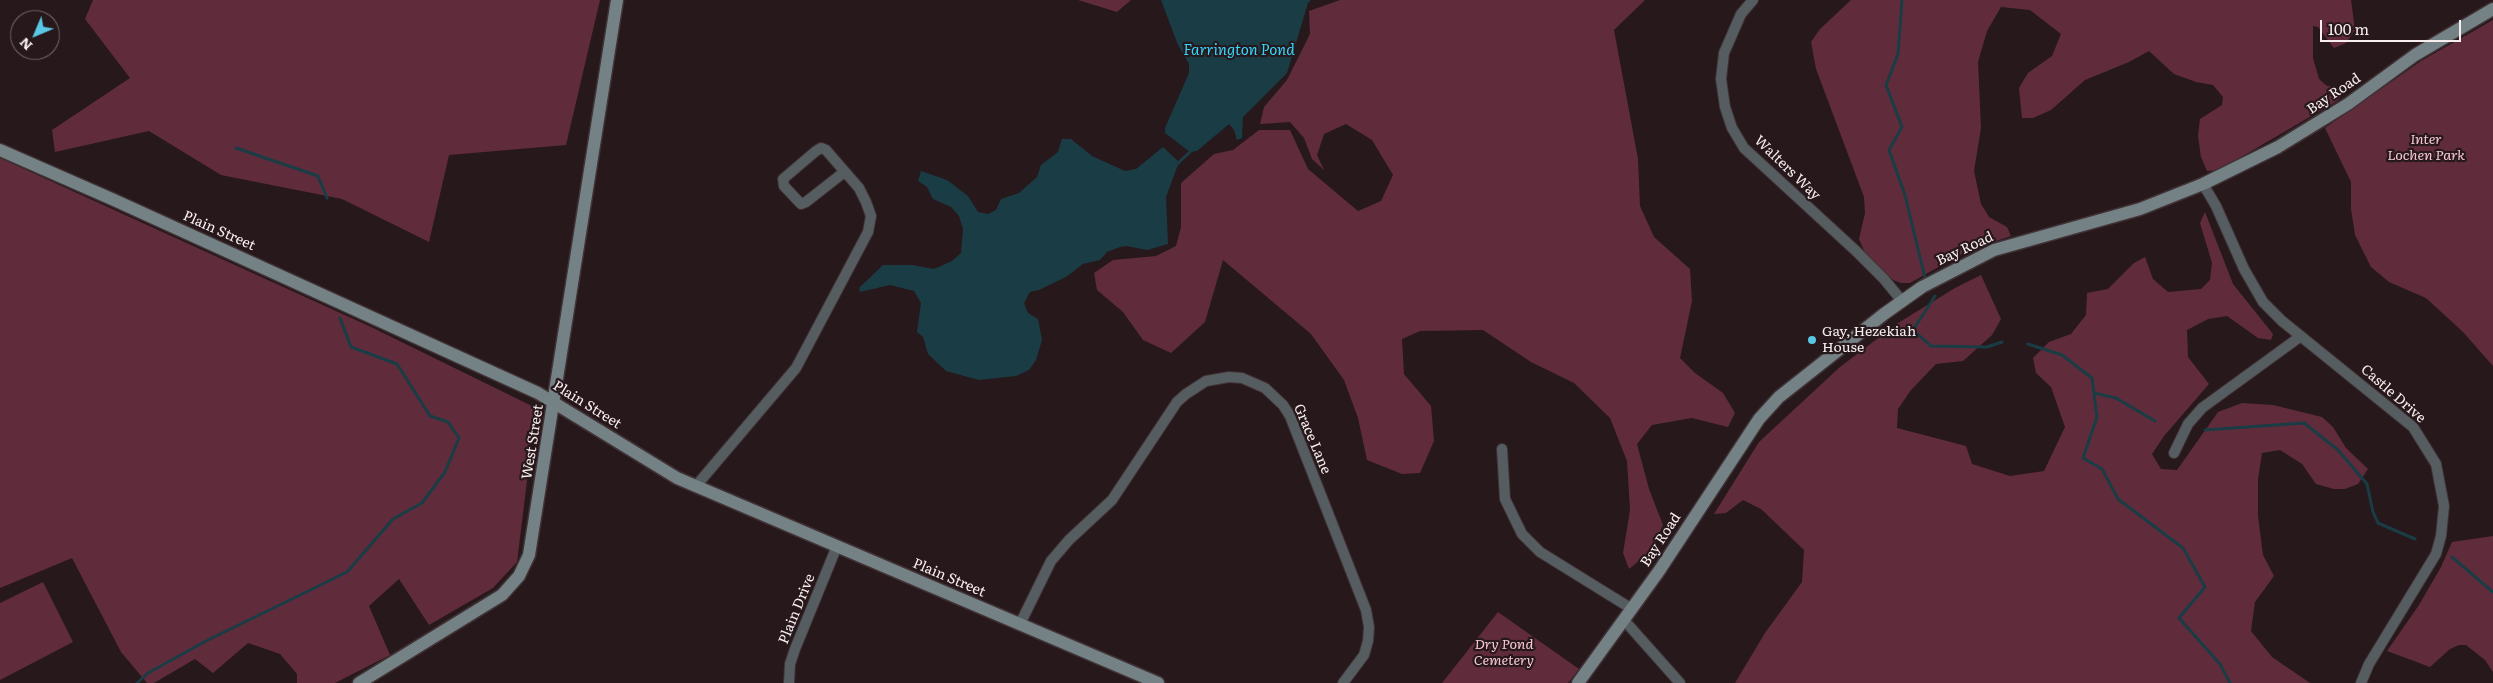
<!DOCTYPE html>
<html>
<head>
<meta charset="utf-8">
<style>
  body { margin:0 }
  #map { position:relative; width:2493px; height:683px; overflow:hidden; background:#27181c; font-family:Literata,serif }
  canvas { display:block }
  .north { position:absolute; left:10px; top:10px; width:50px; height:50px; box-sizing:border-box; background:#27181c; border:1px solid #7b6d70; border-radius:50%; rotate:225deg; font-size:14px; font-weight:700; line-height:20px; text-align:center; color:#f8edef }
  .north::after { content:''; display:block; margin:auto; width:18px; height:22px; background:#59c8e5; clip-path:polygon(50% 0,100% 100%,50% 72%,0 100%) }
  .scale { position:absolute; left:2320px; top:20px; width:141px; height:22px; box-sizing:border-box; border:2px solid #f8edef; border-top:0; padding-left:6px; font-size:15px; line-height:18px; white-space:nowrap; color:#f8edef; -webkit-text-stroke:4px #27181c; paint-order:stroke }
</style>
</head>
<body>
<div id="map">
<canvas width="2493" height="683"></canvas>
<div class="north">N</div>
<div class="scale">100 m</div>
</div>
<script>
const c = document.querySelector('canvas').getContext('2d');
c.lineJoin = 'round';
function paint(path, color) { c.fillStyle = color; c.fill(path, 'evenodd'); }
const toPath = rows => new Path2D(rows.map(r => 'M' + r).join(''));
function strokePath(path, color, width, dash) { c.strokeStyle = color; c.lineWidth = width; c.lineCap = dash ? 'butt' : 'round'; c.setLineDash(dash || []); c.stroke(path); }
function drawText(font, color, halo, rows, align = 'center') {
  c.font = font + ' Literata,serif'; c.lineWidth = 4.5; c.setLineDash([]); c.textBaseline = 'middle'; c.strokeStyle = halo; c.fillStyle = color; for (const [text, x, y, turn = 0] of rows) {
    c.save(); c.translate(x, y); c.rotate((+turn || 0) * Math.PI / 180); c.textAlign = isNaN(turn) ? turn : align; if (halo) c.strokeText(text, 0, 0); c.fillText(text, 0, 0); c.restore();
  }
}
const green = toPath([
  [93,0,600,0,566,145,449,155,429,242,342,199,221,175,149,131,55,152,52,130,130,78,85,19],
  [1078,0,1131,0,1117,12],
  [1340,0,1645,0,1614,30,1638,159,1640,206,1654,237,1690,269,1692,301,1680,358,1695,373,1723,393,1735,413,1728,427,1692,418,1652,425,1637,444,1649,489,1663,525,1651,551,1629,569,1623,553,1630,510,1627,461,1610,418,1574,383,1531,362,1483,330,1420,331,1402,339,1404,374,1431,406,1434,441,1420,473,1402,474,1367,460,1358,418,1344,380,1311,334,1223,260,1205,322,1171,353,1143,340,1123,312,1097,290,1094,273,1113,260,1156,256,1176,246,1181,227,1181,183,1214,154,1233,150,1259,130,1290,130,1308,169,1358,211,1381,201,1393,175,1372,140,1346,124,1324,134,1317,155,1324,170,1312,159,1304,138,1290,122,1260,124,1264,107,1287,80,1310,34,1309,11],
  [1851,0,2351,0,2355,30,2346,43,2334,48,2318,27,2313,26,2313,58,2319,79,2327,86,2336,87,2341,96,2337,101,2219,170,2207,171,2201,157,2198,136,2200,119,2222,105,2223,97,2213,85,2196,82,2174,74,2149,51,2129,62,2085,80,2051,110,2033,118,2022,118,2019,88,2028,73,2052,56,2061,34,2030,10,2001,7,1987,31,1978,62,1981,128,1974,171,1981,204,1989,217,2007,227,2011,236,1969,250,1910,283,1901,283,1893,280,1865,253,1859,239,1865,213,1864,197,1816,69,1811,42,1820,29],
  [2493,20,2493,366,2463,332,2426,298,2389,282,2371,267,2355,235,2351,209,2351,182,2325,128,2421,61],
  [0,158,371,327,536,408,517,562,493,588,429,625,399,579,369,606,390,655,335,683,297,683,297,674,280,654,248,643,213,673,195,659,154,683,147,683,121,652,72,558,0,588],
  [2205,212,2233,284,2273,334,2271,340,2258,338,2227,316,2208,319,2187,330,2188,357,2209,384,2164,436,2152,454,2161,469,2177,470,2218,412,2242,403,2273,405,2322,417,2333,427,2346,448,2368,469,2358,484,2345,489,2334,489,2316,484,2302,464,2280,450,2262,453,2258,479,2258,516,2263,555,2274,576,2255,602,2251,631,2272,657,2310,683,1735,683,1765,633,1802,582,1804,550,1761,509,1743,500,1726,513,1714,514,1759,442,1840,367,1898,323,1955,288,1981,275,2001,319,1992,335,1963,361,1936,364,1911,390,1898,409,1897,428,1966,446,1972,464,2010,476,2044,471,2065,427,2051,387,2036,373,2033,358,2049,342,2071,334,2086,315,2087,293,2108,289,2134,263,2145,257,2153,279,2168,292,2201,289,2210,280,2212,263,2200,223],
  [2493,536,2493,683,2493,672,2485,660,2466,645,2459,645,2450,649,2430,667,2387,651,2419,605,2441,567,2452,542],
  [43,582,73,642,0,680,0,603],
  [1498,612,1579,669,1568,683,1442,683]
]);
const water = toPath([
  [1161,0,1311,0,1308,3,1287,73,1243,117,1242,138,1237,140,1234,130,1229,124,1197,151,1190,152,1165,133,1165,128,1189,73,1189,64,1178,45],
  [1062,139,1071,139,1092,156,1125,171,1136,169,1163,147,1179,162,1166,197,1168,244,1147,250,1126,246,1120,247,1107,252,1100,260,1083,264,1066,277,1039,290,1030,292,1024,303,1028,313,1038,319,1042,340,1036,360,1029,370,1016,376,979,380,946,371,928,354,923,337,917,332,921,303,914,291,890,285,860,292,859,288,883,265,912,265,934,269,952,261,961,253,963,229,959,216,951,207,933,199,927,187,918,181,921,171,947,180,968,196,978,212,988,214,996,210,1001,199,1019,193,1037,177,1041,165,1058,152]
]);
const stream = toPath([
  [1902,0,1898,54,1886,85,1902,127,1889,150,1905,195,1925,278],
  [236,148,318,176,327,198],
  [1175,166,1192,150],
  [1935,296,1913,330,1931,346,1987,347,2002,342],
  [2028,344,2062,355,2092,378,2097,417,2083,458,2102,469,2118,499,2183,548,2205,587,2179,618,2220,664,2230,683],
  [2094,393,2116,398,2155,421],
  [2205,430,2304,423,2338,450,2367,484,2373,512,2378,523,2415,539],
  [2452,557,2493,592],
  [137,683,148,673,206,641,347,572,393,519,422,503,445,472,459,438,448,422,430,416,397,364,351,347,340,318]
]);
const street = toPath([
  [1753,0,1741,14,1724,53,1721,79,1725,107,1732,128,1744,148,1856,251,1884,279,1902,301],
  [2203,184,2216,206,2244,269,2263,302,2282,321,2413,427,2436,464,2444,506,2441,536,2436,554,2369,664,2361,683],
  [1502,449,1505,499,1522,534,1540,552,1632,609],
  [2174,453,2188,424,2202,408,2301,336],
  [696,486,796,368,868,232,871,216,866,202,859,188,826,150,821,148,816,151,783,179,784,186,801,204,806,202,843,173],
  [1624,620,1680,683],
  [1020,624,1051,561,1069,540,1112,500,1177,402,1186,394,1206,381,1229,377,1242,378,1265,388,1283,405,1290,416,1366,610,1369,627,1368,641,1364,655,1343,683],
  [789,683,790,664,795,649,837,546]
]);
const secondary = toPath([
  [0,150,114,200,538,393,677,478,1158,683],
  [359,683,502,595,519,576,529,555,617,0],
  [1578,683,1659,571,1759,419,1779,397,1884,314,1922,287,1994,250,2140,209,2203,184,2278,147,2348,104,2415,55,2493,9]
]);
const markers = [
  [1812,340,5,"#59c8e5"]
];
const streetNames = [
  ["Bay Road",2334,94,-34],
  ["Walters Way",1787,168,44],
  ["Plain Street",219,231,24],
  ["Bay Road",1965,249,-25],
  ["Castle Drive",2393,394,41],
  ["Plain Street",587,405,32],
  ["Grace Lane",1312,439,67],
  ["West Street",533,442,-81],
  ["Bay Road",1661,540,-57],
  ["Plain Street",949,578,23],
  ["Plain Drive",797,609,-68]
];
const parkNames = [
  ["Inter",2426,140],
  ["Lochen Park",2426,156],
  ["Dry Pond",1504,645],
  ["Cemetery",1504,661]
];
const poiNames = [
  ["Gay, Hezekiah",1822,332],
  ["House",1822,348]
];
const waterNames = [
  ["Farrington Pond",1239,51]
];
paint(green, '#602c3c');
paint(water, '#1a3c45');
strokePath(stream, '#1a3c45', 3);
strokePath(street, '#403235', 12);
strokePath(secondary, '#403235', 15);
strokePath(street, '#555d60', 10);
strokePath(secondary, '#748286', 12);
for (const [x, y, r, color] of markers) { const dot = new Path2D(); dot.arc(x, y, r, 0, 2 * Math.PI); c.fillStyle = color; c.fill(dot); strokePath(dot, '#27181c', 2); }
drawText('14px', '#f8edef', '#27181c', streetNames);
drawText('italic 14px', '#f7c8d4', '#27181c', parkNames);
drawText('14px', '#f8edef', '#27181c', poiNames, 'left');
drawText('italic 15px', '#31d7fc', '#27181c', waterNames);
</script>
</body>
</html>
